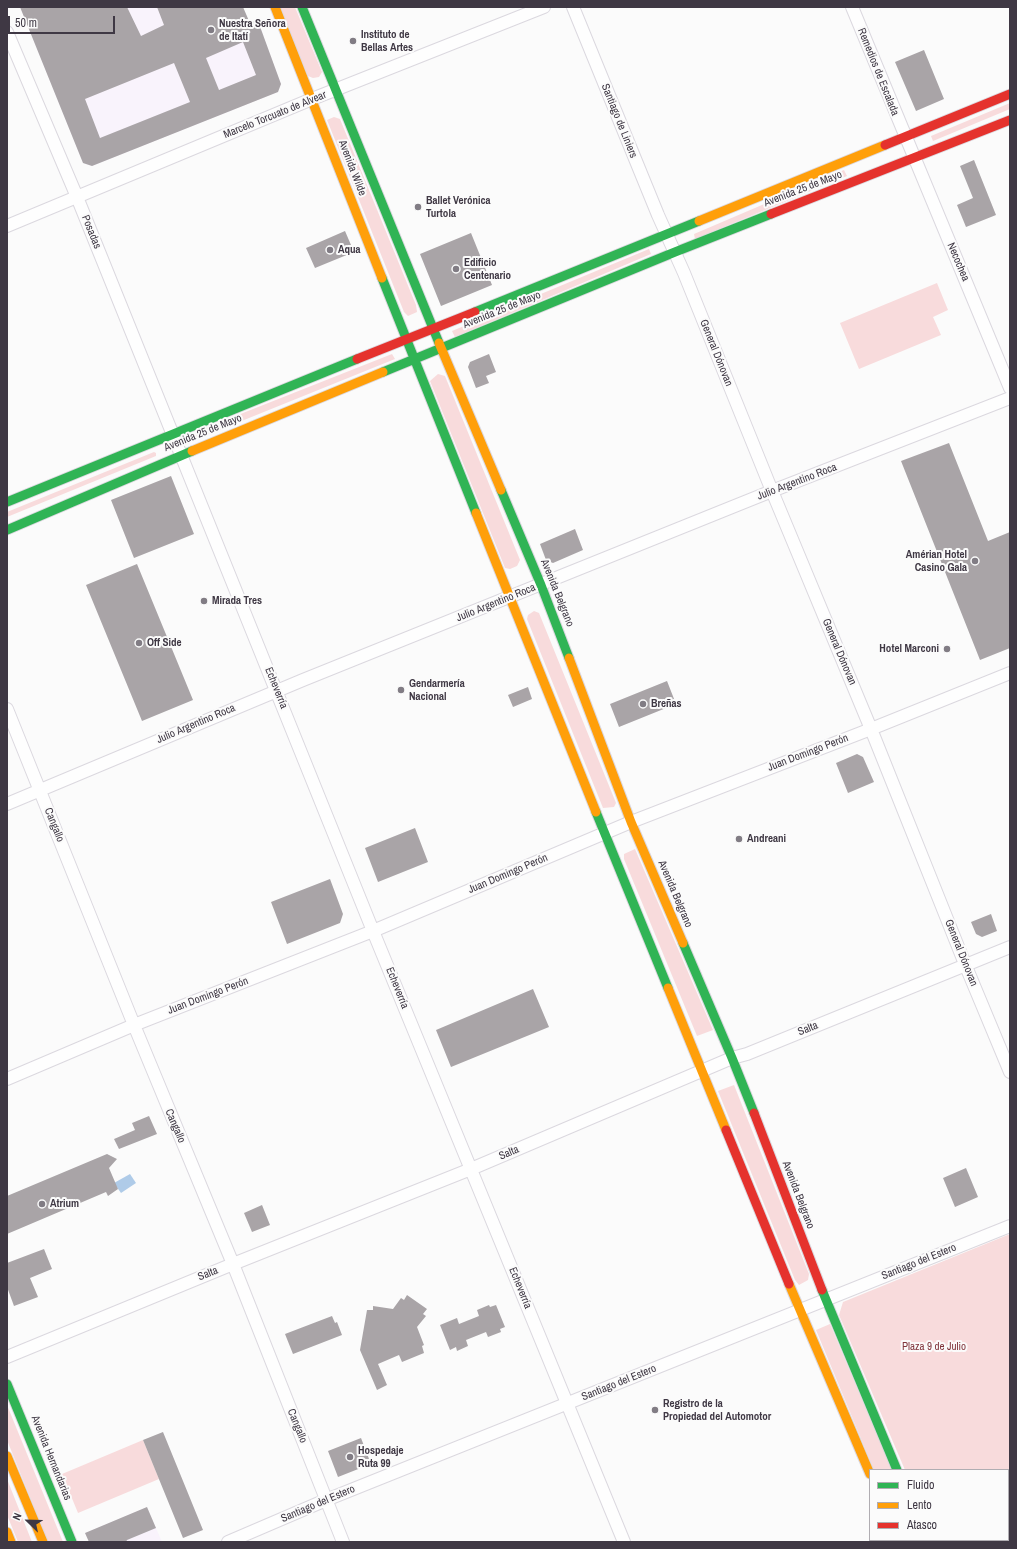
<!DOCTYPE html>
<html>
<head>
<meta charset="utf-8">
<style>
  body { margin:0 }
  #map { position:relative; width:1017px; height:1549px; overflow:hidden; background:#fbfbfb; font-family:"Archivo Narrow",sans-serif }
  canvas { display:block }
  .frame { position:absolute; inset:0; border:8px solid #3f3844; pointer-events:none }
  .legend { position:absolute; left:869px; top:1469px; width:140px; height:72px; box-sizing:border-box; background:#fbfbfb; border:1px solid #b0adb2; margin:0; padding:5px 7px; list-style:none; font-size:12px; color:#3f3844 }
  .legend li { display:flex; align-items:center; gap:8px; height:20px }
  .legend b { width:20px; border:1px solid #b0adb2 }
  .north { position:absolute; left:8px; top:1501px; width:40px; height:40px; -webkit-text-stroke:3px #fbfbfb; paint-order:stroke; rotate:293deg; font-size:11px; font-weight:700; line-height:16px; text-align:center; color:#3f3844 }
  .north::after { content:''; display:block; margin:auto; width:14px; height:18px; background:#3f3844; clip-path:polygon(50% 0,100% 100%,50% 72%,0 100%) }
  .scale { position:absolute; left:8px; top:16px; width:107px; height:18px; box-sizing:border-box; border:2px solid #3f3844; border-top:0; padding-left:5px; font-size:12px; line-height:14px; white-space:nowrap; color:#3f3844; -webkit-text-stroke:3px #fbfbfb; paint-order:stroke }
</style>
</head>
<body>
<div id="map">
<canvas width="1017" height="1549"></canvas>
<div class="frame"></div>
<ul class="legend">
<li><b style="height:5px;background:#30b455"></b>Fluido</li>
<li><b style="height:5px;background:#ff9f0a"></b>Lento</li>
<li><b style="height:5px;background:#e5322d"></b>Atasco</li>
</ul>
<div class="north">N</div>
<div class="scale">50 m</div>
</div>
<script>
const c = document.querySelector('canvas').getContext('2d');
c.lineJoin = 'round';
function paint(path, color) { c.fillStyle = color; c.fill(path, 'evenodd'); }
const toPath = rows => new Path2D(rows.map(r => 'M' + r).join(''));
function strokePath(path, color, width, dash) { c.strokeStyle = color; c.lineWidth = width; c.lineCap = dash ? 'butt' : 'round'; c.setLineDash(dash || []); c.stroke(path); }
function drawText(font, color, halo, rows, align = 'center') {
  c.font = font + ' "Archivo Narrow",sans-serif'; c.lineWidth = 4; c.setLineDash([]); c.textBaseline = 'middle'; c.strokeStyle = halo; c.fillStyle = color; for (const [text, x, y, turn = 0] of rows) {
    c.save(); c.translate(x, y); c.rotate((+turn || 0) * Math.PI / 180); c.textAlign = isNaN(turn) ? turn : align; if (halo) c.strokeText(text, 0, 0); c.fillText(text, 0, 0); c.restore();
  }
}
const built = toPath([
  [20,7,233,7,191,26,258,21,281,84,278,92,92,166,83,163],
  [147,1507,162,1542,89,1542,85,1533]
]);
const green = toPath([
  [279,7,295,7,322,72,319,77,313,78,308,76],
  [1010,103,1010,109,933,141,931,136],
  [334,117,340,119,416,305,417,312,408,316,404,312,327,120],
  [844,170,847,176,695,239,694,234],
  [649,249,651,254,455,337,452,331],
  [937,283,948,310,933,317,941,335,859,369,840,323],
  [392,354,395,359,197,439,195,432],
  [438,374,445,376,520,560,517,566,510,569,505,568,430,381],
  [154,452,156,453,156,456,7,517,7,512],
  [534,611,539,613,616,803,614,807,603,808,527,619,528,615],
  [635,849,713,1030,697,1036,624,859,624,854],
  [734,1085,809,1274,808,1280,799,1285,795,1280,718,1091],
  [1010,1234,1010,1492,1008,1493,1008,1470,905,1470,839,1315,843,1302],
  [830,1324,892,1470,874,1470,816,1330],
  [7,1405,63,1542,48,1542,7,1440],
  [143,1440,159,1479,78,1513,62,1474],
  [7,1479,32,1542,18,1542,7,1515]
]);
const water = toPath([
  [130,1174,136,1183,121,1193,114,1183]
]);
const building = toPath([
  [20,7,127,7,141,36,164,25,157,7,243,7,249,21,258,21,281,84,278,92,92,166,83,163],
  [243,42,256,75,219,90,206,58],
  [174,63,190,102,100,138,85,99],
  [924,50,944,99,916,111,895,62],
  [974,160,996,215,966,227,957,205,973,198,960,166],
  [345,231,354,252,315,268,306,248],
  [471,233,492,285,441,306,420,254],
  [489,354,496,372,486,376,489,383,476,388,468,367,470,362],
  [949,443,988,541,1010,532,1010,648,980,660,901,461],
  [171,476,194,534,134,558,111,500],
  [575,529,583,550,553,563,546,560,540,544],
  [137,564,193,700,142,721,86,585],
  [667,681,676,704,619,727,610,704],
  [528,687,532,699,513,707,508,695],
  [857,754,863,757,874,782,848,793,836,763],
  [415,828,428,862,378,882,365,848],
  [330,879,343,914,340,923,287,944,271,902],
  [991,914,997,931,982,937,976,934,971,922],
  [533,989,549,1027,451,1067,436,1030],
  [149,1116,157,1134,119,1149,114,1139,135,1130,132,1123],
  [107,1154,117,1159,109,1168,118,1189,108,1196,106,1192,7,1234,7,1196],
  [966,1168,978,1197,955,1207,943,1178],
  [262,1205,270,1225,252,1232,244,1213],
  [44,1249,52,1269,30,1278,38,1297,14,1306,7,1287,7,1263],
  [407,1295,427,1309,423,1314,426,1316,417,1327,424,1345,422,1346,424,1353,402,1362,399,1355,378,1364,387,1385,377,1390,360,1350,367,1310,373,1310,373,1306,393,1309,401,1298,404,1300],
  [489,1305,490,1307,496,1305,505,1327,500,1329,501,1332,488,1337,486,1332,466,1340,468,1346,457,1351,456,1347,450,1350,440,1325,457,1318,459,1324,479,1316,477,1310],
  [332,1316,335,1323,337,1322,342,1335,293,1354,285,1334],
  [163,1432,203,1530,183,1538,143,1440],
  [361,1438,371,1464,338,1477,328,1451],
  [147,1507,156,1528,127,1540,126,1542,89,1542,85,1533]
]);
const street = toPath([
  [573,7,658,215,684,273,772,491,871,729,965,964,1010,1072],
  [852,7,1010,388],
  [7,32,77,197,373,931,624,1542],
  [7,226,312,99,544,7],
  [7,709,134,1025,233,1264,343,1542],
  [7,804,303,680,772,491,1010,398],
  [7,1079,134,1025,373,931,631,822,871,729,1010,673],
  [7,1357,233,1264,471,1169,732,1058,747,1054,1010,947],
  [1008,1503,1010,1502],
  [228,1542,326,1500,1010,1226],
  [910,1542,915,1540]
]);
const fast = toPath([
  [302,7,439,343],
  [382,278,476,513],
  [475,312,699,221],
  [383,372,675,252,771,214],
  [501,490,541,585,569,658],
  [7,502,357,359],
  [7,530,192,451],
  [596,812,668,988],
  [683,943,732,1058,754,1113],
  [822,1290,897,1470],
  [7,1384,72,1542],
  [897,1540,898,1542]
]);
const slow = toPath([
  [275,7,382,278],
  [699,221,885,145],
  [439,343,501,490],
  [192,451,383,372],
  [476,513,596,812],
  [569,658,631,822,683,943],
  [668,988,726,1130],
  [789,1284,870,1474],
  [7,1456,43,1542],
  [7,1532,11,1542]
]);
const jam = toPath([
  [885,145,1010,94],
  [771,214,1010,120],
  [357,359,475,312],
  [754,1113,822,1290],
  [726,1130,789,1284],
  [924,1540,925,1542]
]);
const rail = toPath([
  [1008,1533,1010,1532],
  [986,1542,991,1540]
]);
const markers = [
  [211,30,4,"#817c84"],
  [353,41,4,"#817c84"],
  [418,207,4,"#817c84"],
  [330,250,4,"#817c84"],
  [456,269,4,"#817c84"],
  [975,561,4,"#817c84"],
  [204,601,4,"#817c84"],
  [139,643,4,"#817c84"],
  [947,649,4,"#817c84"],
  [401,690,4,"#817c84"],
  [643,704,4,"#817c84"],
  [739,839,4,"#817c84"],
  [42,1204,4,"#817c84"],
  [655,1410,4,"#817c84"],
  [350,1457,4,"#817c84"]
];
const poiNames = [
  ["Nuestra Señora",219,24],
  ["de Itatí",219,37],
  ["Instituto de",361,35],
  ["Bellas Artes",361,48],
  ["Ballet Verónica",426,201],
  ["Turtola",426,214],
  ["Aqua",338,250],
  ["Edificio",464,263],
  ["Centenario",464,276],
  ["Amérian Hotel",967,555,"right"],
  ["Casino Gala",967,568,"right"],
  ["Mirada Tres",212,601],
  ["Off Side",147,643],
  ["Hotel Marconi",939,649,"right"],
  ["Gendarmería",409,684],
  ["Nacional",409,697],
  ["Breñas",651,704],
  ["Andreani",747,839],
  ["Atrium",50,1204],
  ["Registro de la",663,1404],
  ["Propiedad del Automotor",663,1417],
  ["Hospedaje",358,1451],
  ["Ruta 99",358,1464]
];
const streetNames = [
  ["Remedios de Escalada",878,72,68],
  ["Marcelo Torcuato de Alvear",275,115,-22],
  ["Santiago de Liniers",619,121,68],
  ["Avenida Wilde",352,168,69],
  ["Avenida 25 de Mayo",803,189,-21],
  ["Posadas",91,232,68],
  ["Necochea",958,262,67],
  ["Avenida 25 de Mayo",502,310,-22],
  ["General Dónovan",716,353,68],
  ["Avenida 25 de Mayo",203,433,-22],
  ["Julio Argentino Roca",797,482,-21],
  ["Avenida Belgrano",557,593,68],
  ["Julio Argentino Roca",496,603,-22],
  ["General Dónovan",839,652,67],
  ["Echeverría",276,688,68],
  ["Julio Argentino Roca",196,724,-23],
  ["Juan Domingo Perón",808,753,-21],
  ["Cangallo",54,825,68],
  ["Juan Domingo Perón",508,874,-23],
  ["Avenida Belgrano",675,894,67],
  ["General Dónovan",961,953,68],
  ["Echeverría",397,988,68],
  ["Juan Domingo Perón",208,996,-21],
  ["Salta",808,1029,-22],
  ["Cangallo",175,1126,67],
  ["Salta",509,1153,-23],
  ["Avenida Belgrano",798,1195,69],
  ["Santiago del Estero",919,1262,-22],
  ["Salta",208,1274,-22],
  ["Echeverría",520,1288,68],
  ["Santiago del Estero",619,1383,-22],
  ["Cangallo",297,1426,68],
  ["Avenida Hernandarias",51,1458,68],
  ["Santiago del Estero",318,1504,-23]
];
const parkNames = [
  ["Plaza 9 de Julio",934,1347]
];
paint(built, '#f9f3fc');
paint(green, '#f8dbdc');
paint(water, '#afcbe8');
paint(building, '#a9a4a7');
strokePath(street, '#dbd8df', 14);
strokePath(fast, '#dbd8df', 11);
strokePath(slow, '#dbd8df', 11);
strokePath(jam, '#dbd8df', 11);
strokePath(street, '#fefefe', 12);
strokePath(fast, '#30b455', 9);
strokePath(slow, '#ff9f0a', 9);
strokePath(jam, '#e5322d', 9);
strokePath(rail, '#c9c8ca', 3, [8, 4]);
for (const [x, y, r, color] of markers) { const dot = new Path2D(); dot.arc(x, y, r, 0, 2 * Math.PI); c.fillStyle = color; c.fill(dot); strokePath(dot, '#fbfbfb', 1.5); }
drawText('bold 11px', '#3f3844', '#fbfbfb', poiNames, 'left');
drawText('11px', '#3f3844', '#fbfbfb', streetNames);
drawText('11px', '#80353c', '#fbfbfb', parkNames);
</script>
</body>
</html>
